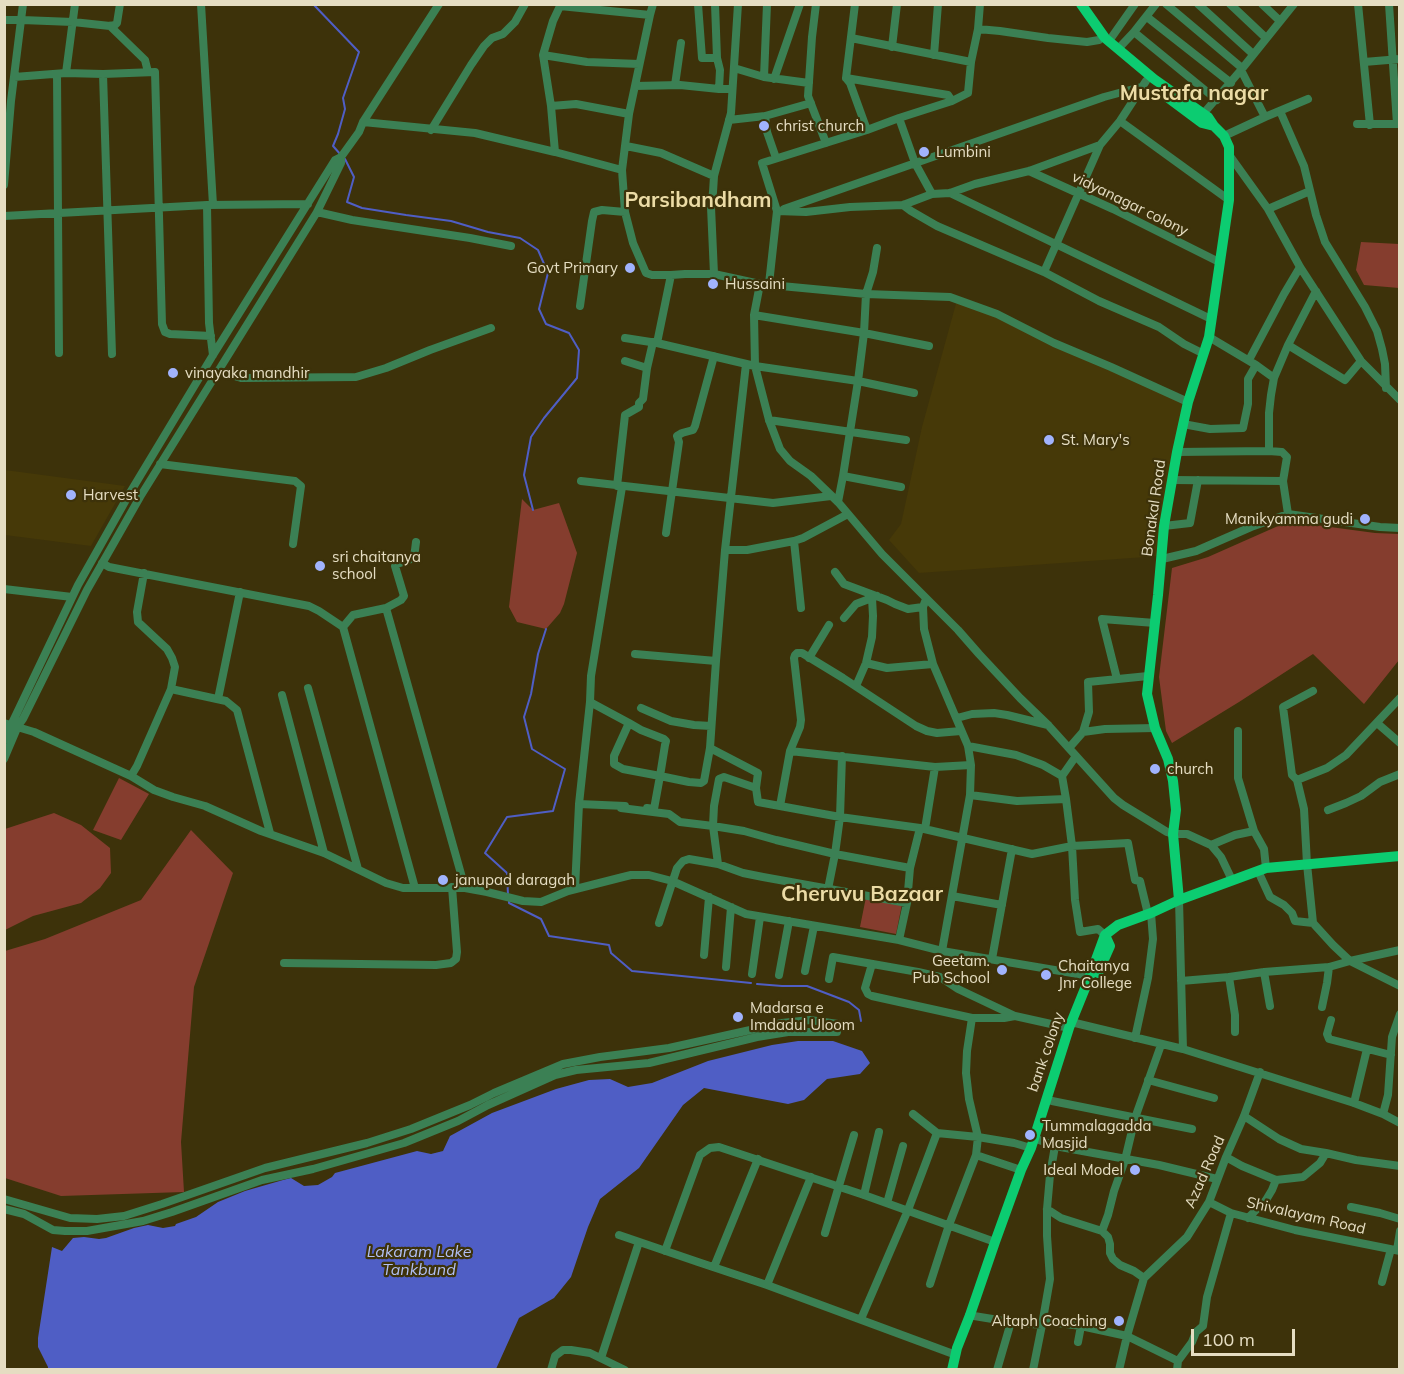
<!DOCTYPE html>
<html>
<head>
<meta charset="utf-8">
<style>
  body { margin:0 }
  #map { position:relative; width:1404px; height:1374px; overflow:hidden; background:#3d320a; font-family:Mulish,sans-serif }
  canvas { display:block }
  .frame { position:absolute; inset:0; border:6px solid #e5ddc2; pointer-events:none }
  .scale { position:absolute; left:1191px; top:1329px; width:104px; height:27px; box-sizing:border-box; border:3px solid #e5ddc2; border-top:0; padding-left:8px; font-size:18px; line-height:21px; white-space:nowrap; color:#e5ddc2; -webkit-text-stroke:4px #3d320a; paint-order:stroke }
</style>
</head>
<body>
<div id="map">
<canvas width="1404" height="1374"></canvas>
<div class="frame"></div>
<div class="scale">100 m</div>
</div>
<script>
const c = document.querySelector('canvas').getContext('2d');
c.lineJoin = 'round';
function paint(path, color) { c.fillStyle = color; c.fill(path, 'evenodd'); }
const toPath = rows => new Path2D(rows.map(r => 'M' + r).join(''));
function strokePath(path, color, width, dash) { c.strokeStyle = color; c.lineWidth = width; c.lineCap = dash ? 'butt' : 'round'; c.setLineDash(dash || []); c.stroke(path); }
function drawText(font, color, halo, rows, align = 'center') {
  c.font = font + ' Mulish,sans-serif'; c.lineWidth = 4.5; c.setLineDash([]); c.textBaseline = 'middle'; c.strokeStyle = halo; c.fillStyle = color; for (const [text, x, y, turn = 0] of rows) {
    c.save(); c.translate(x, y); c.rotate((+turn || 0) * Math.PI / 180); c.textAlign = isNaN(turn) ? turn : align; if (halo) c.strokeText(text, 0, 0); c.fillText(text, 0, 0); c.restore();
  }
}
const built = toPath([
  [957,300,1186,402,1160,556,919,573,889,540,901,524,922,427],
  [5,470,125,486,91,546,5,535]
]);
const green = toPath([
  [1361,242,1399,244,1399,288,1364,285,1356,270],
  [522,499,533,510,559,503,577,553,564,604,560,613,546,629,517,622,509,607],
  [1293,522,1375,533,1399,534,1399,660,1364,704,1313,654,1239,702,1172,743,1166,731,1159,677,1172,568,1208,557,1278,526],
  [119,778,149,794,121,840,93,830],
  [54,813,81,825,110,848,111,873,100,888,81,903,33,916,5,930,5,829],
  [191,830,233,873,194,987,181,1142,184,1192,61,1196,5,1178,5,951,45,939,141,900],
  [866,897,902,904,896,934,860,927]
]);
const water = toPath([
  [798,1041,833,1041,862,1051,870,1063,860,1074,827,1079,804,1100,788,1104,704,1088,683,1105,639,1168,600,1199,588,1227,571,1277,554,1298,519,1318,496,1369,48,1370,48,1367,38,1347,38,1338,52,1247,62,1251,73,1238,84,1237,99,1239,106,1238,134,1228,148,1225,163,1228,175,1226,176,1224,196,1217,218,1202,245,1191,283,1180,291,1178,304,1186,318,1185,332,1177,335,1173,417,1151,431,1154,443,1151,450,1136,492,1113,556,1089,589,1080,610,1079,628,1087,652,1083,708,1061,772,1045]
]);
const stream = toPath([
  [313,4,359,52,343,98,345,109,338,134,333,146,341,155],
  [345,159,354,177,347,202,362,208,406,215,451,221,488,232,520,238,538,250,548,273,539,309,546,324,569,333,579,350,577,378,544,418,531,437,524,475,533,510],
  [508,895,507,873,485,853,507,817,553,811,565,769,532,749,524,717,531,694,538,654,546,629],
  [509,901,509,903,541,919,549,936,609,945,611,953,632,971,751,983],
  [757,984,782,986,807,986,849,1002,859,1010,861,1021]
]);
const minor = toPath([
  [201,4,213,205],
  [653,4,650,15,629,114,622,170,625,212,633,243,646,273,652,275,671,275,685,274,714,274,760,284,866,294,950,297,997,314,1054,343,1111,367,1188,402],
  [698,4,702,58,717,58],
  [715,4,717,58,720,70,719,89],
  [767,4,764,77,809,83],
  [816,4,812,37,808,96,826,143],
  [855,4,846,78,850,83,867,130],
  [1166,4,1242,68],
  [1198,4,1253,54],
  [1230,4,1266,38],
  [1262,4,1280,21],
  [1358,4,1370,125],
  [1389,4,1397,124],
  [560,6,650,15],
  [1147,17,1231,83],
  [4,20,22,20,73,22,110,26,115,25,117,23,120,4],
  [110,26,145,60,148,72],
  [978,29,1000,31,1048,38,1087,42,1099,40],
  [1134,32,1217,100],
  [851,38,971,62],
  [1109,41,1135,4],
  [892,47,897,4],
  [1118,49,1134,32,1156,4],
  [543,55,587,62,639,64],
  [934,55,938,4],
  [1364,62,1400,59],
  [734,68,764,77],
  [1241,70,1265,117],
  [66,73,75,4],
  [57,74,59,353],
  [103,74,112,354],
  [14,77,66,73,103,74,155,72,162,324,165,332,170,334,211,336],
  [846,78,948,95,952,101],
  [774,79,800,4],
  [675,85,681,43],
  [635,86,680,85,719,89,732,89],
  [551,106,576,104,629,114],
  [1280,111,1304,166,1316,215,1325,242,1365,307,1377,331,1382,349,1385,364,1386,388],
  [1203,114,1241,70,1294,4],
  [765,116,767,132,776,158],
  [899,118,915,163,932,194],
  [729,120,765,116,811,103],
  [1120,121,1229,200],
  [363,122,475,133,555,152,622,170],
  [1357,124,1400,124],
  [431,130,471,65,484,46,492,38,503,34,515,22,525,4],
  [1224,136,1265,117,1308,99],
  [626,146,661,153,714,176],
  [555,152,551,106,543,55,553,21,561,4],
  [1230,156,1268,209,1300,267,1361,361,1400,400],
  [1029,171,1113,209,1219,262],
  [4,185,11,101,23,4],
  [950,193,1211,319],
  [207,205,209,323,213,355],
  [903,205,911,211,937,226,1044,272,1099,301,1159,327,1184,344,1204,354],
  [784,209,1104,97,1141,87],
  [1268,209,1310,191],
  [777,211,806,212,850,207,903,205,932,194,950,193,975,184,1029,171,1100,145,1120,121,1146,81],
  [317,212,352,220,470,238,511,246],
  [4,216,207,205,308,204],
  [1044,272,1100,145],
  [714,274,711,207,713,192,714,176,731,113,738,4],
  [760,284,754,315,755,366,769,420,780,449,790,461,811,476,838,502,882,554,958,630,979,654,1020,698,1048,725,1114,798,1123,805,1167,832,1173,834,1187,834,1211,845,1221,857,1232,880],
  [769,284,777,211,762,163,867,130,899,118,952,101,968,93,971,62,978,29,980,4],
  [580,306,592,221,594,212,602,210,625,212],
  [754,315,864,333,929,346],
  [1209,337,1256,365,1274,378],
  [625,338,657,343,755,366,858,381,914,393],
  [657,343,671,275],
  [1288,345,1345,380,1361,361],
  [1249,360,1284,294,1300,267],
  [625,361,647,368],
  [218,371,241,378,356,377,386,368,430,350,491,328],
  [769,420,906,440],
  [1183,424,1210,429,1243,428,1248,404,1248,379,1256,365],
  [1177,452,1269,451],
  [160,464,295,481,301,486,293,544],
  [843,476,901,487],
  [1172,480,1283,481],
  [581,481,773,503,831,496],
  [617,486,625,415,639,407,639,403,643,399,647,368,653,342],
  [622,487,591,676,590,702,629,723,641,730,664,739,666,741,665,745,660,776,623,769,614,764,614,756,629,723],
  [838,502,843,476,858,381,864,333,866,294,873,272,877,248],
  [1288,514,1283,481,1287,457,1282,452,1269,451,1269,413,1271,395,1274,378,1288,345,1316,291],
  [1164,526,1190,523,1198,480],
  [666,533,679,442,677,436,682,433,693,430,695,426,714,356],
  [794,541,801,608],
  [725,550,747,550,794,541,803,538,848,514],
  [1162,559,1196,551,1251,527,1288,514,1380,527,1400,528],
  [102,563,109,567,309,606,319,611,343,627,353,615,386,608,465,888],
  [835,572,844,584,887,600,895,604,908,609,923,607],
  [4,589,72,597],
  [926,599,923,607,924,629,933,664,968,746,971,765,970,795,942,951],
  [386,608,401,600,404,596,395,566,397,564,414,558,416,542],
  [844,618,856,604,877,596],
  [343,627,415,888],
  [635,654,716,661,725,550,746,364],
  [809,658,829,625],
  [716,661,710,748,758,773,756,788,758,802,840,817,920,828,1032,854,1072,846,1128,843,1135,880,1140,881,1148,914],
  [866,663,887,668,933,664],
  [1117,679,1102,619,1155,623],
  [856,686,866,663,872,637,873,616,872,598],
  [308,688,358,869],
  [171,689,226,701,237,710,270,833],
  [282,695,324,853],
  [218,699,240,592],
  [641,708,671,721,694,725,711,726],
  [957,718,972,714,994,713,1007,715,1048,725],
  [4,723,34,732,131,776,154,790,173,797,205,806,261,831,324,853,386,883,403,888,465,888,487,892,523,901,541,902,568,891,619,878,631,875,649,875,672,881,746,914,899,940,942,951,1090,976],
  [1377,723,1400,743],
  [1238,731,1238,778,1254,831,1264,849,1266,868],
  [1083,732,1089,712,1088,682,1148,676],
  [4,740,78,585,131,491,213,355,335,160,341,157,359,132,363,122,439,4],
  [968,746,1016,755,1043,765,1062,776],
  [1069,748,1083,732,1105,729,1155,728],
  [790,751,935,767,971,765],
  [1076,756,1062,776,1066,799,1072,846,1075,900,1080,932,1098,929,1105,935],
  [4,759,18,726,23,719,87,590,140,497,317,212,341,163,341,157],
  [131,776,137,766,171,689,175,667,172,658,167,649,138,622,137,612,144,573],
  [1297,780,1327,768,1346,755,1400,698],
  [970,795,1017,801,1066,799],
  [579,804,590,702],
  [780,806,790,751,800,727,801,720,794,658,795,655,797,653,802,653,843,678,916,726,927,731,937,733,961,731],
  [621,808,669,814,680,822,713,826,744,831,776,840,835,854,910,868],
  [647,808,654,809,660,776,689,782,701,783,704,781,710,748],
  [1328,810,1346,803,1361,796,1380,782,1400,774],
  [925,829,935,767],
  [1211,845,1235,835,1254,831],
  [718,864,713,826,714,806,719,779,724,777,756,788],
  [1258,871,1270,897,1284,905,1292,913,1295,921,1313,923,1333,945,1350,961,1400,950],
  [575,889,579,804,625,806],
  [828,889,835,854,840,817,842,756],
  [952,896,1002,905],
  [1179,900,1183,1049],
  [659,923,677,868,683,861,689,859,718,864,743,873,763,877,907,903],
  [1313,923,1307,864,1304,809,1297,780,1292,775,1283,707,1313,691],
  [899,940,907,903,910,868,920,828],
  [704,955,709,897],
  [992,959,1012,849],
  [284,963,436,965,451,963,456,959,457,952,452,887],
  [872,964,865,988,868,994,872,996,972,1018,1004,1018,1015,1016],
  [726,967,731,907],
  [805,971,814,926],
  [1264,972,1270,1006],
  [752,974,760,917],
  [779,975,789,921],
  [1229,977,1235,1015,1235,1032],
  [829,979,833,957,918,972,940,977,958,989,1015,1016,1069,1028],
  [1181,981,1229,977,1264,972,1329,967,1350,961,1400,986],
  [1322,1007,1327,983,1329,967],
  [1331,1020,1327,1034,1329,1039,1391,1055],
  [1071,1022,1183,1049,1354,1103,1383,1114,1400,1123],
  [1135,1038,1148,978,1153,939,1151,913],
  [1148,1080,1214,1098],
  [1052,1101,1192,1129],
  [1354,1103,1367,1049],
  [1383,1114,1388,1095,1392,1037,1400,1014],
  [1244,1116,1279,1139,1301,1149,1326,1153],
  [937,1133,978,1137,1014,1143,1031,1148],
  [1034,1138,1055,1146,1159,1165,1217,1179],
  [976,1155,1021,1170],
  [1226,1157,1242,1166,1276,1180,1303,1177,1320,1163,1326,1153,1356,1160,1400,1166],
  [864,1195,879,1132],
  [4,1199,70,1218,97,1219,124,1216,162,1204,265,1168,367,1143,411,1129,470,1105,494,1093,563,1064,600,1057,669,1048,782,1023,810,1020,838,1024,837,1032,788,1032,757,1037,649,1063,576,1070,555,1075,488,1105,458,1121,404,1143,313,1169,262,1180,172,1212,143,1221,87,1231,65,1231,53,1230,24,1214,4,1209],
  [1209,1202,1231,1213,1295,1230,1400,1251],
  [887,1203,903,1146],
  [1351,1207,1380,1213,1400,1219],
  [1047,1209,1061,1218,1102,1231,1108,1237,1110,1244,1110,1253,1113,1259,1120,1265,1134,1271,1144,1278],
  [1248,1218,1266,1200,1272,1190,1276,1180],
  [1102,1231,1108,1215,1114,1191,1125,1160,1135,1118,1161,1045],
  [825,1233,854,1135],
  [619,1235,698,1262,767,1285,956,1355],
  [1397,1250,1400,1231],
  [665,1251,700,1155,710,1148,719,1147,864,1195,995,1242],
  [714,1267,758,1159],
  [1382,1282,1391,1249],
  [930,1284,949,1225,976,1155,978,1137,969,1099,966,1073,967,1051,972,1018],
  [767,1285,811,1177],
  [974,1316,1011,1322,1042,1325,1033,1370],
  [861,1319,908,1210,937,1133,913,1114],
  [1043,1321,1081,1326,1127,1336,1178,1361],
  [1042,1325,1050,1279,1047,1236,1047,1209,1050,1175,1055,1146],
  [1078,1342,1081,1326],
  [601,1358,639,1242],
  [551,1370,555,1356,563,1350,571,1350,590,1353,625,1370],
  [997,1370,1011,1322],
  [1119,1370,1127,1336,1144,1278,1187,1237,1209,1202,1226,1157,1244,1116,1260,1072],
  [1177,1370,1178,1361,1192,1342,1196,1332,1203,1326,1207,1297,1231,1213]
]);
const major = toPath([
  [1081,4,1105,38,1154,79,1208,117,1214,126,1224,136,1229,147,1229,200,1209,337,1188,402,1177,452,1164,526,1158,595,1147,694,1155,728,1168,759,1173,781,1176,810,1173,834,1179,900],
  [1159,91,1202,123,1214,126],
  [1098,973,1110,946,1105,935],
  [952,1370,957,1348,970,1315,995,1242,1021,1170,1031,1148,1069,1028,1090,976,1105,935,1118,925,1151,913,1179,900,1266,868,1400,856]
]);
const markers = [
  [764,126,6,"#a1b3fd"],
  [924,152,6,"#a1b3fd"],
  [630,268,6,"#a1b3fd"],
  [713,284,6,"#a1b3fd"],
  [173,373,6,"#a1b3fd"],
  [1049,440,6,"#a1b3fd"],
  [71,495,6,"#a1b3fd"],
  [1365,519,6,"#a1b3fd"],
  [320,566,6,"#a1b3fd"],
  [1155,769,6,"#a1b3fd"],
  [443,880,6,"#a1b3fd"],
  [1002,970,6,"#a1b3fd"],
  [1046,975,6,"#a1b3fd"],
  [738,1017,6,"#a1b3fd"],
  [1030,1135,6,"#a1b3fd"],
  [1135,1170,6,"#a1b3fd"],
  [1119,1321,6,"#a1b3fd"]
];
const poiNames = [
  ["christ church",776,126],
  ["Lumbini",936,152],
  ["Govt Primary",618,268,"right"],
  ["Hussaini",725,284],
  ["vinayaka mandhir",185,373],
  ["St. Mary's",1061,440],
  ["Harvest",83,495],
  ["Manikyamma gudi",1353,519,"right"],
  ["sri chaitanya",332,557],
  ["school",332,574],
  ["church",1167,769],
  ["janupad daragah",455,880],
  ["Geetam.",990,961,"right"],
  ["Pub School",990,978,"right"],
  ["Chaitanya",1058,966],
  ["Jnr College",1058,983],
  ["Madarsa e",750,1008],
  ["Imdadul Uloom",750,1025],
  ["Tummalagadda",1042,1126],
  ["Masjid",1042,1143],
  ["Ideal Model",1123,1170,"right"],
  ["Altaph Coaching",1107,1321,"right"]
];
const streetNames = [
  ["vidyanagar colony",1130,204,26],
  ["Bonakal Road",1154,508,-82],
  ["bank colony",1046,1052,-71],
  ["Azad Road",1205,1172,-66],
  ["Shivalayam Road",1306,1216,13]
];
const waterNames = [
  ["Lakaram Lake",419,1252],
  ["Tankbund",419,1270]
];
const districtNames = [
  ["Mustafa nagar",1194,94],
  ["Parsibandham",698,201],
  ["Cheruvu Bazaar",862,895]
];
paint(built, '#463908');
paint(green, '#853d2e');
paint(water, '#4f5ec5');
strokePath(stream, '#4f5ec5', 2);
strokePath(minor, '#3b8054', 8);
strokePath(major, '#0ccc71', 10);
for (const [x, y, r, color] of markers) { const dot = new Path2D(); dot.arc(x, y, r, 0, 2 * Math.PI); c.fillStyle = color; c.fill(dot); strokePath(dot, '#3d320a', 2); }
drawText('15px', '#e5ddc2', '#3d320a', poiNames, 'left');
drawText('15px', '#e5ddc2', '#3d320a', streetNames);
drawText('italic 16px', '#b1bff3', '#3d320a', waterNames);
drawText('bold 21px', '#ebdba5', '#3d320a', districtNames);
</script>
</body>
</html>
